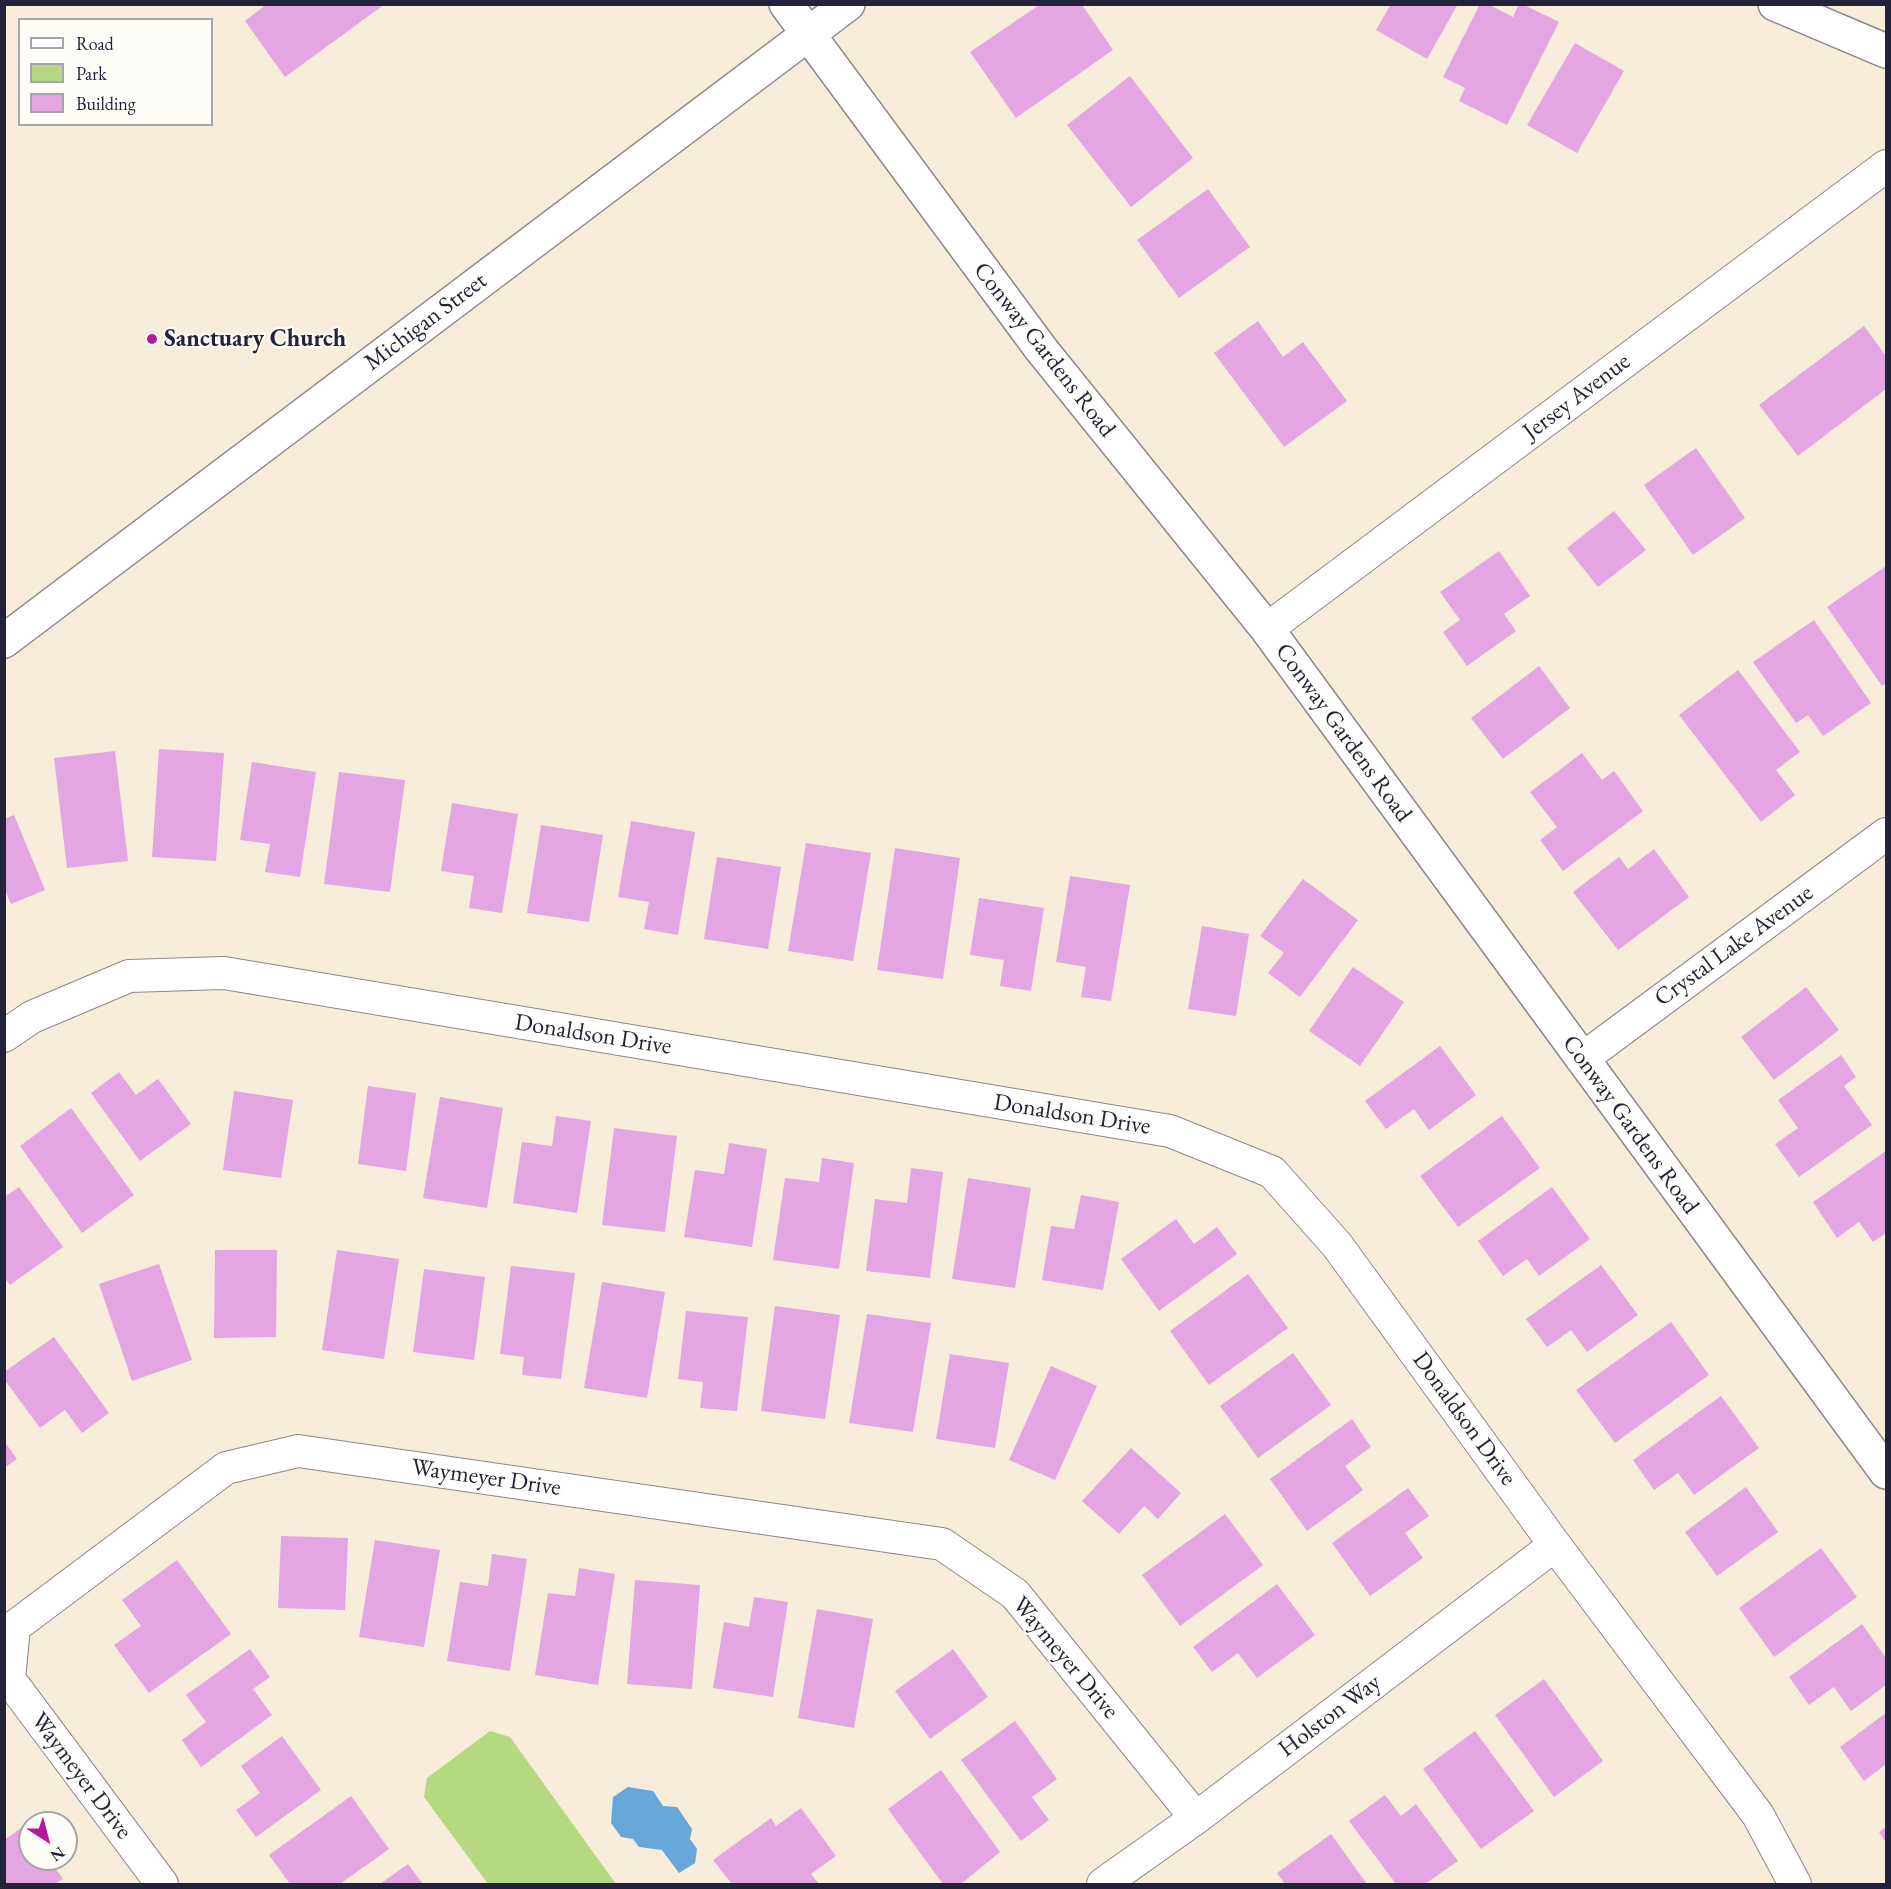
<!DOCTYPE html>
<html>
<head>
<meta charset="utf-8">
<style>
  body { margin:0 }
  #map { position:relative; width:1891px; height:1889px; overflow:hidden; background:#f8ecdb; font-family:"EB Garamond",serif }
  canvas { display:block }
  .frame { position:absolute; inset:0; border:6px solid #22223b; pointer-events:none }
  .legend { position:absolute; left:18px; top:18px; width:195px; height:108px; box-sizing:border-box; background:#fdfcf7; border:2px solid #a5a5ac; margin:0; padding:8px 10px; list-style:none; font-size:18px; color:#22223b }
  .legend li { display:flex; align-items:center; gap:12px; height:30px }
  .legend b { width:30px; border:2px solid #a5a5ac }
  .north { position:absolute; left:18px; top:1811px; width:60px; height:60px; box-sizing:border-box; background:#fdfcf7; border:2px solid #a5a5ac; border-radius:50%; rotate:144deg; font-size:16px; font-weight:700; line-height:24px; text-align:center; color:#22223b }
  .north::after { content:''; display:block; margin:auto; width:21px; height:27px; background:#b5179e; clip-path:polygon(50% 0,100% 100%,50% 72%,0 100%) }
</style>
</head>
<body>
<div id="map">
<canvas width="1891" height="1889"></canvas>
<div class="frame"></div>
<ul class="legend">
<li><b style="height:8px;background:#fff"></b>Road</li>
<li><b style="height:16px;background:#b5d880"></b>Park</li>
<li><b style="height:16px;background:#e3a6e3"></b>Building</li>
</ul>
<div class="north">N</div>
</div>
<script>
const c = document.querySelector('canvas').getContext('2d');
c.lineJoin = 'round';
function paint(path, color) { c.fillStyle = color; c.fill(path, 'evenodd'); }
const toPath = rows => new Path2D(rows.map(r => 'M' + r).join(''));
function strokePath(path, color, width, dash) { c.strokeStyle = color; c.lineWidth = width; c.lineCap = dash ? 'butt' : 'round'; c.setLineDash(dash || []); c.stroke(path); }
function drawText(font, color, halo, rows, align = 'center') {
  c.font = font + ' "EB Garamond",serif'; c.lineWidth = 4.5; c.setLineDash([]); c.textBaseline = 'middle'; c.strokeStyle = halo; c.fillStyle = color; for (const [text, x, y, turn = 0] of rows) {
    c.save(); c.translate(x, y); c.rotate((+turn || 0) * Math.PI / 180); c.textAlign = isNaN(turn) ? turn : align; if (halo) c.strokeText(text, 0, 0); c.fillText(text, 0, 0); c.restore();
  }
}
const green = toPath([
  [490,1731,510,1737,616,1884,488,1884,424,1797,427,1778]
]);
const water = toPath([
  [628,1787,653,1791,663,1806,677,1807,692,1829,690,1839,697,1849,695,1863,679,1873,662,1850,639,1847,633,1839,621,1837,611,1823,613,1797]
]);
const building = toPath([
  [267,4,385,4,285,77,245,21],
  [1391,4,1458,4,1427,59,1376,30],
  [1480,4,1488,4,1513,17,1519,4,1522,4,1559,22,1507,125,1459,101,1465,88,1443,77],
  [1039,5,1082,5,1113,50,1016,118,970,52],
  [1575,43,1624,71,1577,153,1527,125],
  [1130,76,1193,158,1131,207,1067,125],
  [1208,189,1250,247,1179,298,1137,240],
  [1258,321,1283,357,1303,342,1347,401,1284,447,1214,353],
  [1864,326,1886,356,1886,389,1798,456,1759,405],
  [1696,448,1745,518,1693,555,1644,485],
  [1614,511,1646,550,1598,587,1567,548],
  [1499,551,1530,596,1504,614,1516,631,1467,666,1443,632,1460,620,1440,592],
  [1886,566,1886,683,1882,686,1827,607],
  [1814,620,1871,703,1823,736,1808,715,1796,723,1753,662],
  [1539,666,1570,708,1503,759,1471,718],
  [1738,670,1800,752,1776,770,1795,795,1761,822,1679,715],
  [159,749,224,753,216,861,152,857],
  [115,751,128,861,67,868,54,758],
  [1582,753,1602,780,1614,771,1643,811,1563,871,1540,840,1557,827,1530,792],
  [252,762,316,772,300,877,265,872,270,844,240,840],
  [339,772,405,780,390,892,324,884],
  [452,803,518,814,502,913,469,908,474,876,441,871],
  [14,815,45,890,11,904,4,888,4,819],
  [631,821,695,832,678,935,644,929,649,902,618,897],
  [541,825,603,835,589,922,527,913],
  [806,843,871,853,853,961,788,951],
  [895,848,960,858,943,979,877,970],
  [1654,849,1689,897,1618,950,1573,892,1619,857,1628,869],
  [717,857,781,867,768,949,704,939],
  [1070,876,1130,885,1111,1001,1081,997,1086,967,1056,962],
  [1303,879,1358,920,1300,997,1268,973,1284,953,1260,936],
  [979,898,1044,908,1031,991,1000,986,1004,960,970,955],
  [1202,926,1249,934,1236,1016,1188,1009],
  [1353,967,1404,1002,1360,1066,1309,1031],
  [1806,987,1839,1030,1774,1080,1741,1037],
  [1440,1046,1476,1095,1429,1130,1414,1109,1386,1129,1365,1101],
  [1841,1055,1856,1077,1844,1086,1872,1125,1799,1177,1775,1144,1798,1128,1778,1100],
  [119,1072,136,1095,158,1079,191,1124,140,1161,91,1093],
  [368,1086,416,1093,406,1171,358,1164],
  [234,1091,293,1100,281,1178,223,1170],
  [440,1097,503,1108,487,1208,423,1198],
  [71,1108,134,1195,82,1233,20,1146],
  [556,1116,591,1121,577,1213,513,1203,522,1142,552,1146],
  [1502,1116,1540,1168,1458,1227,1420,1176],
  [614,1128,677,1136,665,1232,602,1225],
  [729,1143,767,1149,752,1247,684,1237,695,1170,724,1174],
  [1886,1151,1886,1233,1873,1242,1859,1222,1837,1238,1813,1202],
  [822,1158,854,1163,839,1269,773,1260,785,1178,819,1182],
  [911,1168,943,1172,930,1278,866,1271,875,1199,907,1203],
  [968,1178,1031,1188,1015,1288,952,1279],
  [19,1187,63,1247,10,1285,4,1277,4,1197],
  [1552,1187,1590,1239,1539,1276,1527,1259,1503,1276,1478,1241],
  [1081,1195,1119,1202,1103,1290,1042,1280,1051,1226,1074,1229],
  [1176,1219,1194,1244,1217,1227,1237,1254,1159,1311,1121,1259],
  [215,1250,277,1250,276,1337,214,1338],
  [337,1250,399,1259,384,1359,322,1350],
  [159,1264,192,1360,132,1381,99,1284],
  [1601,1265,1638,1315,1587,1352,1571,1330,1547,1347,1526,1319],
  [511,1266,575,1273,561,1379,522,1375,524,1357,500,1354],
  [424,1269,485,1277,474,1360,413,1352],
  [1248,1274,1288,1328,1209,1385,1170,1331],
  [602,1282,665,1292,647,1398,584,1388],
  [775,1306,840,1315,825,1419,761,1411],
  [686,1311,748,1317,737,1411,700,1408,703,1382,678,1379],
  [867,1314,931,1323,913,1432,849,1423],
  [1671,1322,1709,1375,1615,1443,1576,1390],
  [54,1337,109,1413,82,1433,65,1410,40,1428,4,1379,4,1372],
  [1293,1353,1331,1405,1258,1458,1220,1406],
  [950,1354,1009,1363,995,1448,936,1439],
  [1051,1366,1097,1386,1055,1480,1009,1460],
  [1721,1396,1759,1448,1694,1495,1678,1473,1654,1490,1633,1460],
  [1352,1419,1371,1447,1345,1466,1363,1490,1307,1531,1270,1479],
  [4,1441,17,1459,4,1468],
  [1131,1448,1181,1493,1158,1519,1144,1506,1119,1534,1082,1501],
  [1746,1487,1778,1532,1717,1576,1685,1532],
  [1408,1488,1429,1516,1405,1533,1423,1558,1370,1596,1332,1543],
  [1225,1514,1263,1565,1180,1626,1142,1575],
  [281,1536,348,1538,345,1610,278,1608],
  [375,1540,440,1550,424,1647,359,1637],
  [1821,1548,1857,1597,1774,1657,1739,1608],
  [492,1554,527,1559,510,1671,447,1661,460,1582,488,1586],
  [177,1560,231,1634,149,1693,114,1645,141,1626,122,1600],
  [579,1568,615,1574,598,1685,535,1675,548,1593,575,1596],
  [635,1580,700,1585,692,1689,627,1684],
  [1277,1584,1315,1635,1257,1678,1238,1653,1212,1672,1193,1647],
  [754,1597,788,1602,773,1697,713,1688,724,1622,749,1627],
  [817,1609,873,1619,854,1728,798,1718],
  [1862,1624,1886,1658,1886,1685,1851,1711,1834,1687,1809,1705,1789,1677],
  [250,1649,270,1677,253,1689,272,1715,201,1767,182,1740,206,1722,186,1695],
  [953,1649,988,1697,930,1739,895,1691],
  [1544,1679,1603,1761,1554,1797,1495,1715],
  [1886,1713,1886,1767,1885,1765,1864,1781,1840,1747],
  [1015,1721,1057,1779,1032,1797,1049,1820,1021,1841,961,1760],
  [1475,1731,1534,1811,1481,1849,1423,1769],
  [282,1736,321,1790,256,1837,236,1810,260,1793,241,1766],
  [941,1770,1000,1852,961,1884,943,1884,888,1809],
  [1385,1795,1401,1816,1416,1804,1458,1861,1425,1884,1396,1884,1349,1821],
  [351,1796,389,1849,340,1884,290,1884,269,1855],
  [801,1808,836,1856,811,1874,819,1884,732,1884,713,1860,771,1818,776,1826],
  [24,1826,30,1833,30,1859,49,1859,63,1879,55,1884,4,1884,4,1840],
  [1886,1827,1886,1843,1879,1832],
  [1331,1834,1367,1884,1285,1884,1277,1873],
  [408,1864,423,1884,380,1884]
]);
const minor = toPath([
  [1267,629,1886,166],
  [4,1036,32,1017,129,976,224,973,1170,1131,1272,1172,1337,1245,1555,1545,1758,1815,1795,1884],
  [1582,1059,1886,834],
  [162,1884,9,1679,14,1627,226,1468,298,1451,942,1544,1015,1594,1196,1818],
  [1103,1884,1196,1818,1555,1545]
]);
const tertiary = toPath([
  [786,4,1041,349,1267,629,1886,1472],
  [1775,4,1886,51],
  [4,641,848,4]
]);
const markers = [
  [152,339,6,"#b5179e"]
];
const streetNames = [
  ["Michigan Street",426,322,-37],
  ["Conway Gardens Road",1044,350,52],
  ["Jersey Avenue",1577,397,-37],
  ["Conway Gardens Road",1343,733,54],
  ["Crystal Lake Avenue",1734,946,-36],
  ["Donaldson Drive",593,1035,9],
  ["Donaldson Drive",1072,1115,9],
  ["Conway Gardens Road",1630,1125,54],
  ["Donaldson Drive",1464,1419,54],
  ["Waymeyer Drive",486,1478,8],
  ["Waymeyer Drive",1065,1658,50],
  ["Holston Way",1330,1716,-37],
  ["Waymeyer Drive",81,1776,53]
];
const poiNames = [
  ["Sanctuary Church",164,339]
];
paint(green, '#b5d880');
paint(water, '#67a7da');
paint(building, '#e3a6e3');
strokePath(minor, '#8d878b', 34);
strokePath(tertiary, '#8d878b', 36);
strokePath(minor, '#fff', 32);
strokePath(tertiary, '#fff', 33);
for (const [x, y, r, color] of markers) { const dot = new Path2D(); dot.arc(x, y, r, 0, 2 * Math.PI); c.fillStyle = color; c.fill(dot); strokePath(dot, '#fdfcf7', 2); }
drawText('24px', '#22223b', '#fdfcf7', streetNames);
drawText('bold 24px', '#22223b', '#fdfcf7', poiNames, 'left');
</script>
</body>
</html>
